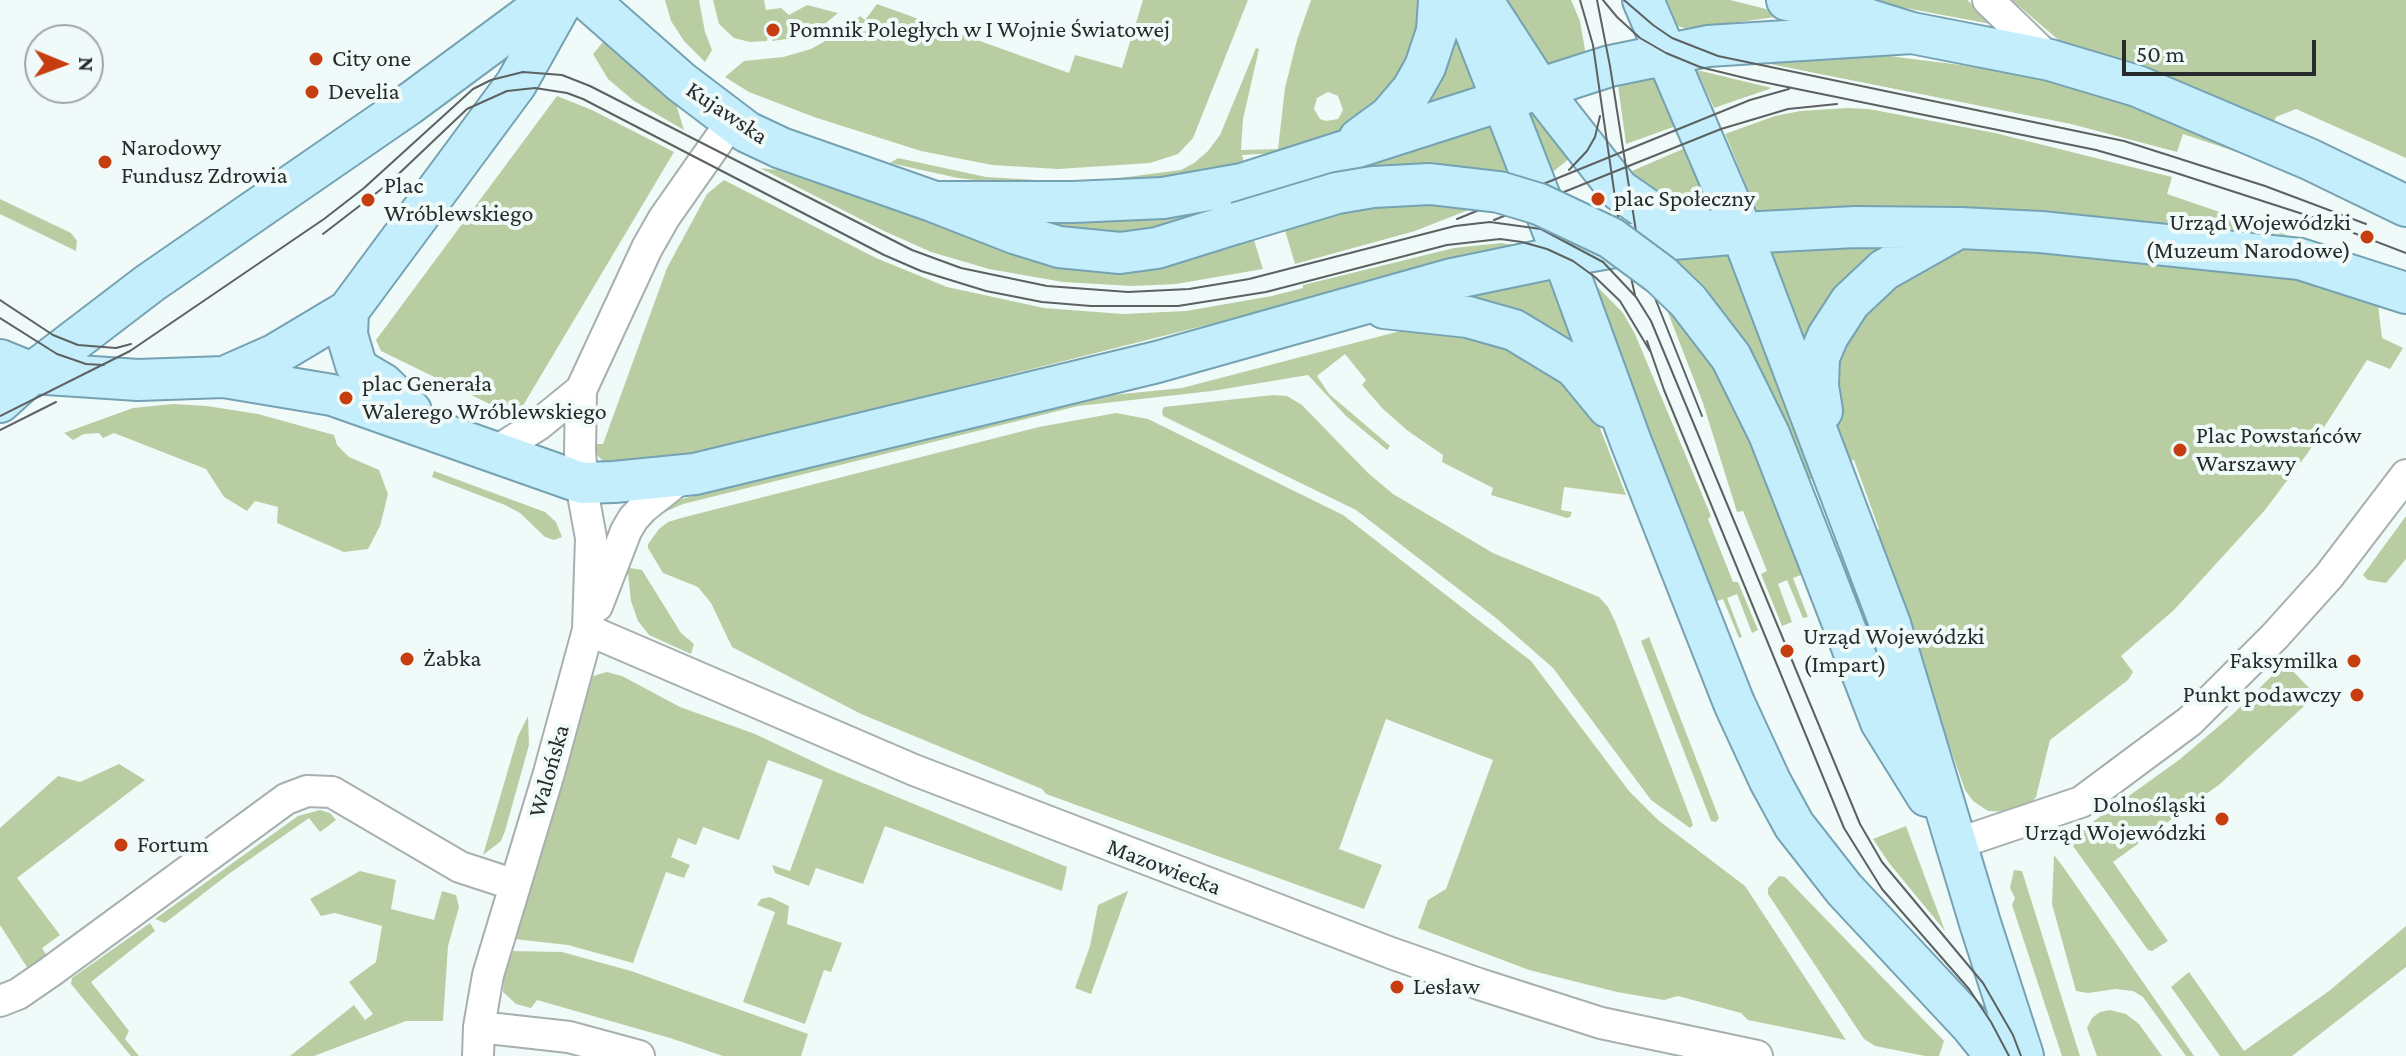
<!DOCTYPE html>
<html>
<head>
<meta charset="utf-8">
<style>
  body { margin:0 }
  #map { position:relative; width:2406px; height:1056px; overflow:hidden; background:#f0faf9; font-family:"Crimson Pro",serif }
  canvas { display:block }
  .north { position:absolute; left:24px; top:24px; width:80px; height:80px; box-sizing:border-box; background:#f0faf9; border:2px solid #a0a7a7; border-radius:50%; rotate:91deg; font-size:22px; font-weight:700; line-height:32px; text-align:center; color:#282b2b }
  .north::after { content:''; display:block; margin:auto; width:28px; height:36px; background:#c63e0f; clip-path:polygon(50% 0,100% 100%,50% 72%,0 100%) }
  .scale { position:absolute; left:2122px; top:40px; width:194px; height:36px; box-sizing:border-box; border:4px solid #282b2b; border-top:0; padding-left:10px; font-size:24px; line-height:28px; white-space:nowrap; color:#282b2b; -webkit-text-stroke:6px #f0faf9; paint-order:stroke }
</style>
</head>
<body>
<div id="map">
<canvas width="2406" height="1056"></canvas>
<div class="north">N</div>
<div class="scale">50 m</div>
</div>
<script>
const c = document.querySelector('canvas').getContext('2d');
c.lineJoin = 'round';
function paint(path, color) { c.fillStyle = color; c.fill(path, 'evenodd'); }
const toPath = rows => new Path2D(rows.map(r => 'M' + r).join(''));
function strokePath(path, color, width, dash) { c.strokeStyle = color; c.lineWidth = width; c.lineCap = dash ? 'butt' : 'round'; c.setLineDash(dash || []); c.stroke(path); }
function drawText(font, color, halo, rows, align = 'center') {
  c.font = font + ' "Crimson Pro",serif'; c.lineWidth = 8; c.setLineDash([]); c.textBaseline = 'middle'; c.strokeStyle = halo; c.fillStyle = color; for (const [text, x, y, turn = 0] of rows) {
    c.save(); c.translate(x, y); c.rotate((+turn || 0) * Math.PI / 180); c.textAlign = isNaN(turn) ? turn : align; if (halo) c.strokeText(text, 0, 0); c.fillText(text, 0, 0); c.restore();
  }
}
const green = toPath([
  [665,0,699,0,705,32,712,50,705,62,684,41,671,21],
  [713,0,764,0,766,10,781,8,789,15,807,5,838,13,820,28,794,38,772,41,773,35,777,36,779,27,770,24,767,41,750,42,734,38,719,24],
  [1143,0,1248,0,1193,138,1178,154,1150,163,1058,169,992,165,921,151,814,117,749,92,725,77,744,61,783,57,811,49,841,32,860,16,865,20,877,4,1069,73,1075,55,1122,68],
  [1311,0,1427,0,1408,71,1358,127,1278,153,1242,155,1244,163,1154,183,1025,186,958,178,890,163,898,158,986,177,1054,181,1104,180,1181,170,1194,163,1208,151,1220,135,1256,48,1259,49,1243,119,1241,150,1278,149,1285,88,1297,40],
  [1328,92,1338,96,1343,110,1338,119,1326,121,1320,119,1314,109,1317,98],
  [1506,0,1571,0,1580,21,1586,56,1547,68],
  [1667,0,1730,0,1778,12,1776,17,1687,29,1678,26],
  [1862,0,1967,0,1991,21,1991,24],
  [2012,0,2406,0,2406,158,2296,109,2276,117,2274,122,2062,43],
  [1457,28,1481,89,1418,113],
  [603,42,676,104,684,130,634,101,608,79,593,54],
  [1872,54,2018,72,2083,85,2276,165,2183,134,2177,152,2071,124,1765,63,1755,58],
  [1697,71,1701,71,1772,88,1714,108],
  [1657,74,1676,126,1626,144,1617,78],
  [557,96,592,110,674,152,524,404,514,413,506,412,381,351,376,340],
  [1539,105,1574,155,1545,178,1523,110],
  [1848,108,1869,109,1995,133,2172,177,2167,194,2287,235,2115,222,1760,214,1756,209,1725,134,1775,116,1800,111],
  [1491,119,1514,182,1305,182],
  [1685,148,1711,210,1706,215,1634,185,1632,171],
  [760,168,777,170,1012,250,1194,254,1196,258,1253,237,1263,269,1176,284,1132,286,1063,282,989,269,931,252,884,231],
  [724,180,876,258,947,287,1044,308,1123,314,1186,311,1272,296,1303,288,1303,285,1454,248,1501,243,1520,246,691,455,611,464,602,460,597,455,593,444,603,444,667,268,707,194],
  [0,199,71,233,77,241,76,251,0,214],
  [1410,203,1476,207,1415,231,1295,264,1284,227,1375,205],
  [1208,208,1201,214,1176,225,1098,239,1022,216],
  [1890,243,1806,343,1771,250],
  [1955,244,2280,275,2378,305,2382,338,2403,348,2390,369,2367,360,2307,454,2265,510,2174,610,2121,656,2133,672,2128,680,2050,740,2036,797,2028,807,2010,812,1988,811,1973,801,1965,790,1874,532,1879,529,1854,460,1848,461,1833,418,1827,385,1858,308],
  [1727,248,1814,478,1808,480,1770,388,1741,336,1702,287,1668,255],
  [1552,272,1576,348,1554,331,1527,316,1491,301,1453,296],
  [1588,277,1623,313,1635,334,1711,516,1708,519,1733,582,1738,582,1758,630,1752,633,1737,594,1727,598,1742,637,1739,638,1723,599,1715,602,1774,759],
  [1665,305,1716,367,1744,423,1802,571,1801,575,1793,578,1808,617,1803,618,1787,580,1778,584,1792,622,1782,626,1761,574,1767,571,1743,511,1737,512,1703,403],
  [1404,330,1445,330,1517,349,1564,381,1598,423,1626,495,1564,487,1561,510,1572,512,1570,517,1567,518,1491,495,1493,488,1442,462,1443,455,1408,431,1383,409,1362,385,1366,380,1345,354,1317,376,1329,394,1390,446,1387,450,1346,416,1308,375,1212,391,1078,406,683,504,645,521,662,506,682,499,808,467,1083,398,1182,388],
  [1273,395,1287,396,1302,405,1368,473,1393,494,1493,553,1599,597,1608,607,1615,621,1691,819,1693,825,1690,828,1651,800,1553,668,1496,618,1356,510,1163,416,1162,411,1164,407],
  [173,404,207,406,258,414,334,435,337,445,349,457,379,470,388,494,380,526,368,549,344,552,277,523,278,507,255,501,247,511,224,497,206,469,114,433,103,438,99,433,84,434,73,440,64,433,133,408],
  [1116,413,1148,419,1343,515,1531,661,1629,791,1658,820,1745,886,1846,1040,1748,1020,1741,1013,1678,996,1664,1000,1617,992,1529,970,1418,928,1428,900,1446,889,1493,760,1386,719,1339,849,1382,865,1364,909,1046,794,1042,789,861,714,732,647,711,603,698,587,663,573,648,548,648,544,659,529,668,522,681,518,1039,427],
  [434,471,545,512,556,522,562,537,554,540,545,537,520,513,505,505,432,477],
  [2406,516,2406,559,2386,583,2368,580,2363,575],
  [627,565,630,568,642,570,681,633,694,644,691,654,649,635,638,621,631,601],
  [1649,637,1719,818,1716,822,1711,821,1641,641],
  [2285,663,2316,695,2220,784,2113,862,2168,941,2152,951,2148,950,2070,842,2077,833,2179,760,2232,715],
  [607,672,622,676,680,707,755,734,829,769,1067,867,1062,891,885,826,863,884,816,868,809,886,775,873,772,865,790,871,823,780,768,760,739,840,703,827,696,845,678,838,671,857,690,865,687,871,684,878,666,872,633,963,568,945,514,939,593,676],
  [528,716,529,745,505,831,501,841,483,855,518,736],
  [119,764,145,780,17,878,60,935,42,948,47,956,30,972,0,925,0,828,58,776,80,782],
  [320,810,330,813,336,820,320,832,309,818,230,873,165,923,155,919,298,816],
  [1906,826,1933,899,1945,931,1889,863,1873,839],
  [2054,855,2064,868,2194,1056,2186,1056,2143,997,2133,991,2116,989,2088,993,2076,991,2052,904],
  [2014,870,2022,871,2080,1056,2062,1056,2012,905,2015,898,2010,888],
  [360,871,396,880,391,909,434,920,442,891,456,895,459,907,448,946,443,1021,406,1021,314,1056,290,1056,354,1005,365,1020,373,1014,349,982,376,962,382,926,335,913,321,916,310,899],
  [1779,876,1785,877,1944,1041,1939,1056,1925,1056,1875,1046,1864,1039,1768,894,1768,888],
  [1128,891,1091,994,1075,988,1090,946,1098,905],
  [770,897,789,906,787,924,842,943,831,972,824,970,805,1024,743,1002,775,912,757,905,761,899],
  [150,923,155,931,91,982,129,1031,125,1039,139,1056,131,1056,71,984,72,978],
  [2406,926,2406,967,2292,1056,2220,1056,2171,987,2189,972,2244,1051,2329,991],
  [510,951,562,952,631,971,808,1034,801,1056,723,1056,670,1038,537,1000,531,1008,516,1004,503,992,504,974],
  [2110,1010,2126,1014,2139,1024,2162,1056,2097,1056,2087,1028,2092,1018,2100,1012]
]);
const minor = toPath([
  [1988,0,2050,60],
  [495,452,538,425,581,390],
  [597,606,626,531,633,519,643,508,681,478],
  [588,630,914,770,1391,953,1479,984,1601,1023,1757,1056],
  [1956,844,2081,802,2190,721,2275,636,2329,576,2406,475],
  [0,1001,18,994,50,972,286,799,307,791,332,792,460,867,515,885],
  [479,1027,569,1037,639,1056],
  [478,1056,479,1027,488,975,549,773,588,630,591,538,584,500,580,452,581,390,647,248,664,218,732,121]
]);
const major = toPath([
  [588,0,681,82,747,132,781,148,935,202,1017,234,1059,247,1120,253,1157,248,1237,223],
  [1463,0,1563,256,1631,442,1734,703,1770,781,1794,825,1844,889,1970,1024,1996,1056],
  [1482,0,1539,88,1619,190,1648,210,1673,222,1705,230],
  [1643,0,1735,215,1890,624,1980,923,2023,1056],
  [1787,0,1844,12,1912,33,2050,60,2137,86,2309,159,2406,206],
  [1359,139,1389,117,1412,90,1425,67,1437,31,1439,0],
  [935,202,1073,202,1163,198,1242,184,1610,66,1708,46,1912,33],
  [1384,308,1468,317,1514,330,1575,367,1608,407],
  [348,311,347,335,356,365,361,371,383,384,411,411],
  [0,360,32,373,138,380,224,377,332,395,582,483,614,482,695,474,1157,362,1452,279,1563,256,1650,241,1742,233,1855,227,1960,228,2041,232,2300,259,2406,293],
  [224,377,276,354,348,311,516,84,563,0],
  [0,402,32,373,150,283,408,105,550,0],
  [1822,411,1818,386,1819,357,1828,336,1850,302,1884,270,1953,231],
  [1820,564,1881,722,1927,796]
]);
const tram = toPath([
  [1580,0,1593,45,1619,225,1635,295],
  [1597,0,1610,66,1636,231,1655,298,1702,416],
  [1603,0,1617,17,1640,38,1666,53,1700,67,1753,80,2096,150,2173,172,2312,217,2406,253],
  [1624,0,1653,25,1672,38,1718,56,2124,141,2265,186,2366,224],
  [1569,170,1587,151,1595,137,1600,116],
  [1457,219,1750,100,1789,89],
  [1494,220,1721,129,1788,109,1837,104],
  [323,234,388,184,467,109,507,91,535,88,567,93,583,99,884,255,921,271,986,291,1042,302,1091,306,1178,306,1266,292,1447,245,1500,239,1522,242,1547,249,1573,261,1595,277,1620,301,1650,351],
  [0,300,53,335,78,345,116,348,131,344],
  [0,318,57,354,86,364,104,365],
  [1647,341,1664,390,1844,828,1882,889,1969,989,1991,1022,2009,1056],
  [0,416,130,351,324,219,364,188,473,89,491,80,523,72,562,75,590,86,912,250,961,268,1047,286,1128,292,1189,289,1249,279,1455,226,1490,222,1541,229,1603,262,1636,297,1651,321,1860,824,1882,862,1983,983,2013,1035,2021,1056],
  [0,430,56,402]
]);
const majorBridge = toPath([
  [1237,223,1337,193,1373,187,1430,184,1499,192,1539,204,1611,238,1661,275,1688,301,1731,357,1769,434,1820,564]
]);
const markers = [
  [773,30,8,"#c63e0f"],
  [316,59,8,"#c63e0f"],
  [312,92,8,"#c63e0f"],
  [105,162,8,"#c63e0f"],
  [1598,199,8,"#c63e0f"],
  [368,200,8,"#c63e0f"],
  [2367,237,8,"#c63e0f"],
  [346,398,8,"#c63e0f"],
  [2180,450,8,"#c63e0f"],
  [1787,651,8,"#c63e0f"],
  [407,659,8,"#c63e0f"],
  [2354,661,8,"#c63e0f"],
  [2357,695,8,"#c63e0f"],
  [2222,819,8,"#c63e0f"],
  [121,845,8,"#c63e0f"],
  [1397,987,8,"#c63e0f"]
];
const poiNames = [
  ["Pomnik Poległych w I Wojnie Światowej",789,30],
  ["City one",332,59],
  ["Develia",328,92],
  ["Narodowy",121,148],
  ["Fundusz Zdrowia",121,176],
  ["Plac",384,186],
  ["Wróblewskiego",384,214],
  ["plac Społeczny",1614,199],
  ["Urząd Wojewódzki",2351,223,"right"],
  ["(Muzeum Narodowe)",2351,251,"right"],
  ["plac Generała",362,384],
  ["Walerego Wróblewskiego",362,412],
  ["Plac Powstańców",2196,436],
  ["Warszawy",2196,464],
  ["Urząd Wojewódzki",1803,637],
  ["(Impart)",1803,665],
  ["Żabka",423,659],
  ["Faksymilka",2338,661,"right"],
  ["Punkt podawczy",2341,695,"right"],
  ["Dolnośląski",2206,805,"right"],
  ["Urząd Wojewódzki",2206,833,"right"],
  ["Fortum",137,845],
  ["Lesław",1413,987]
];
const streetNames = [
  ["Kujawska",727,113,34],
  ["Walońska",549,771,-74],
  ["Mazowiecka",1164,867,21]
];
paint(green, '#b8cea2');
strokePath(minor, '#a7b0af', 34);
strokePath(major, '#75a2b2', 44);
strokePath(minor, '#fff', 30);
strokePath(major, '#c5eefc', 40);
strokePath(tram, '#5c6161', 2);
strokePath(majorBridge, '#75a2b2', 44, []);
strokePath(majorBridge, '#c5eefc', 40);
for (const [x, y, r, color] of markers) { const dot = new Path2D(); dot.arc(x, y, r, 0, 2 * Math.PI); c.fillStyle = color; c.fill(dot); strokePath(dot, '#f0faf9', 3); }
drawText('24px', '#282b2b', '#f0faf9', poiNames, 'left');
drawText('24px', '#282b2b', '#f0faf9', streetNames);
</script>
</body>
</html>
